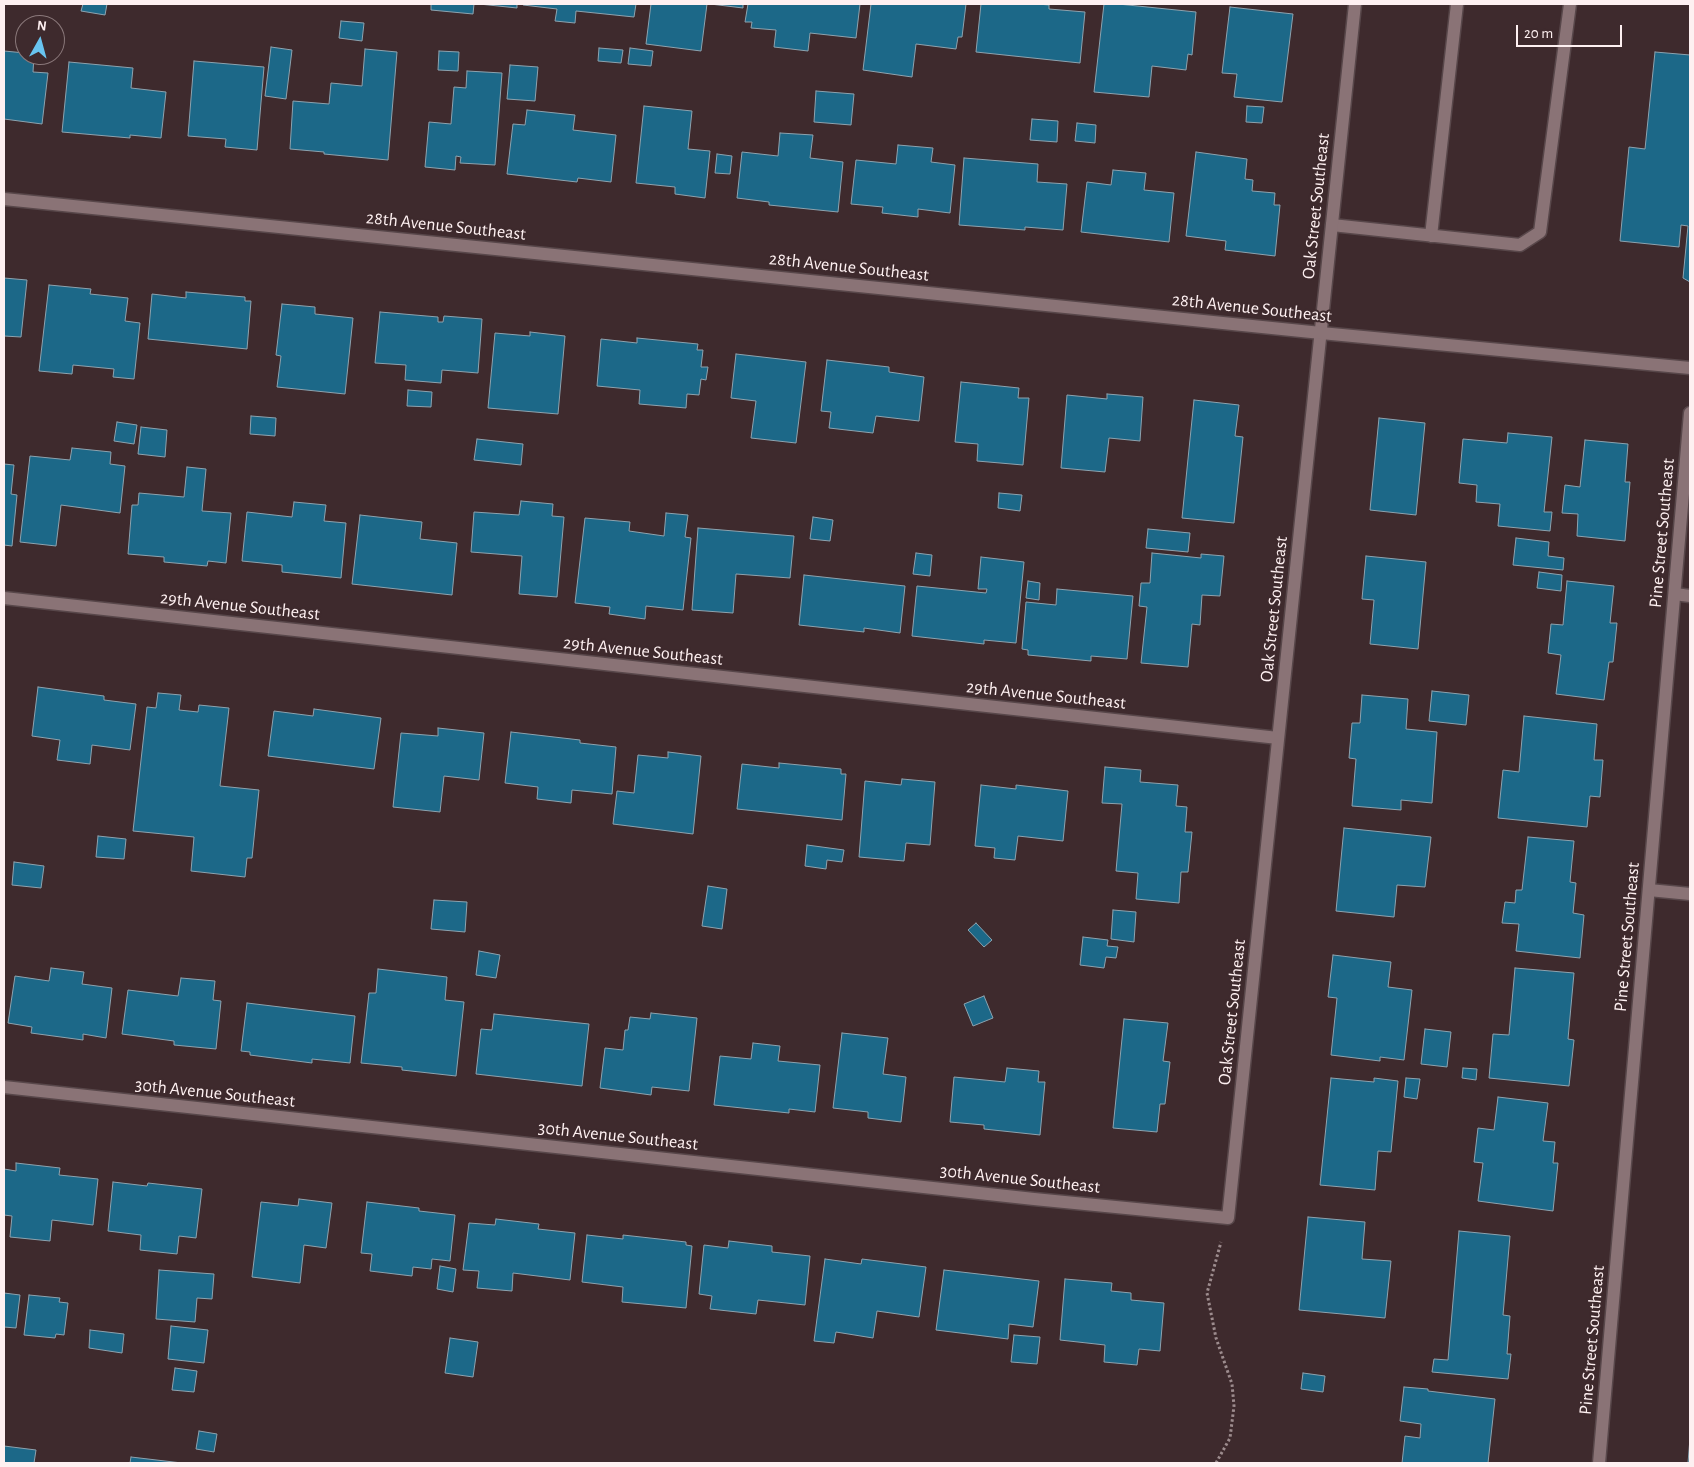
<!DOCTYPE html>
<html>
<head>
<meta charset="utf-8">
<style>
  body { margin:0 }
  #map { position:relative; width:1694px; height:1467px; overflow:hidden; background:#3e2a2d; font-family:"Alegreya Sans",sans-serif }
  canvas { display:block }
  .frame { position:absolute; inset:0; border:5px solid #fef0f1; pointer-events:none }
  .north { position:absolute; left:15px; top:15px; width:50px; height:50px; box-sizing:border-box; background:#3e2a2d; border:1px solid #8b797b; border-radius:50%; rotate:7deg; font-size:14px; font-weight:700; line-height:20px; text-align:center; color:#fef0f1 }
  .north::after { content:''; display:block; margin:auto; width:18px; height:22px; background:#68c4f0; clip-path:polygon(50% 0,100% 100%,50% 72%,0 100%) }
  .scale { position:absolute; left:1516px; top:25px; width:106px; height:22px; box-sizing:border-box; border:2px solid #fef0f1; border-top:0; padding-left:6px; font-size:15px; line-height:18px; white-space:nowrap; color:#fef0f1; -webkit-text-stroke:4px #3e2a2d; paint-order:stroke }
</style>
</head>
<body>
<div id="map">
<canvas width="1694" height="1467"></canvas>
<div class="frame"></div>
<div class="north">N</div>
<div class="scale">20 m</div>
</div>
<script>
const c = document.querySelector('canvas').getContext('2d');
c.lineJoin = 'round';
function paint(path, color) { c.fillStyle = color; c.fill(path, 'evenodd'); }
const toPath = rows => new Path2D(rows.map(r => 'M' + r).join(''));
function strokePath(path, color, width, dash) { c.strokeStyle = color; c.lineWidth = width; c.lineCap = dash ? 'butt' : 'round'; c.setLineDash(dash || []); c.stroke(path); }
function drawText(font, color, halo, rows, align = 'center') {
  c.font = font + ' "Alegreya Sans",sans-serif'; c.lineWidth = 4; c.setLineDash([]); c.textBaseline = 'middle'; c.strokeStyle = halo; c.fillStyle = color; for (const [text, x, y, turn = 0] of rows) {
    c.save(); c.translate(x, y); c.rotate((+turn || 0) * Math.PI / 180); c.textAlign = isNaN(turn) ? turn : align; if (halo) c.strokeText(text, 0, 0); c.fillText(text, 0, 0); c.restore();
  }
}
const building = toPath([
  [83,4,107,4,105,15,81,11,83,4],
  [431,4,474,4,473,14,431,10,431,4],
  [479,4,517,4,517,8,479,4],
  [524,4,636,4,634,17,576,11,575,23,555,21,557,9,523,5,524,4],
  [651,4,707,4,701,51,646,44,651,4],
  [710,4,743,4,743,8,710,4],
  [748,4,860,4,856,38,810,33,808,51,774,47,776,30,751,28,752,22,745,22,748,4],
  [871,4,966,4,962,37,958,37,956,49,916,44,912,77,863,70,871,4],
  [981,4,1038,4,1049,5,1049,9,1085,12,1080,63,976,52,981,4],
  [1104,4,1118,4,1196,12,1192,55,1188,54,1186,70,1152,66,1149,97,1094,92,1104,4],
  [1230,7,1293,14,1282,102,1234,97,1237,74,1222,73,1230,7],
  [341,21,364,23,362,41,339,38,341,21],
  [271,47,292,50,286,99,265,96,271,47],
  [599,48,623,50,621,63,598,61,599,48],
  [630,48,653,51,651,66,628,64,630,48],
  [365,49,397,52,388,160,324,154,324,152,290,149,293,101,329,104,331,83,362,86,365,49],
  [4,51,25,53,25,55,34,55,33,72,48,73,42,124,4,119,4,51],
  [439,51,459,52,458,71,438,70,439,51],
  [1655,52,1690,55,1690,282,1683,278,1688,226,1681,225,1679,247,1620,241,1629,147,1645,149,1655,52],
  [194,61,264,67,257,150,225,147,226,139,188,136,194,61],
  [69,62,133,68,131,88,166,92,161,138,130,135,130,138,62,132,69,62],
  [510,65,538,67,535,101,507,99,510,65],
  [467,71,502,73,495,165,460,163,461,157,456,156,455,170,425,167,429,122,451,124,454,87,466,88,467,71],
  [816,91,854,94,851,125,814,122,816,91],
  [644,106,692,111,688,149,710,151,705,198,675,194,675,187,636,183,644,106],
  [1247,106,1264,107,1262,123,1246,122,1247,106],
  [527,110,575,115,573,130,616,135,611,182,578,178,577,182,507,174,513,124,525,125,527,110],
  [1032,119,1058,121,1057,142,1030,140,1032,119],
  [1077,123,1096,125,1095,143,1075,141,1077,123],
  [780,133,813,135,810,158,843,162,838,212,769,205,769,202,737,198,742,152,778,156,780,133],
  [898,145,933,148,931,162,955,165,950,213,918,209,918,217,882,213,883,207,851,204,856,160,896,164,898,145],
  [1196,152,1247,159,1245,179,1253,180,1252,191,1275,193,1274,205,1280,205,1275,256,1225,250,1226,241,1186,236,1196,152],
  [717,154,732,156,730,174,715,173,717,154],
  [964,158,1038,164,1037,182,1067,184,1063,230,1025,227,1025,230,959,225,964,158],
  [1113,170,1146,173,1144,190,1174,193,1169,242,1081,232,1087,182,1111,185,1113,170],
  [4,278,27,280,21,337,4,336,4,278],
  [49,285,91,289,90,294,128,298,125,321,140,323,134,379,113,377,114,369,73,365,72,374,39,371,49,285],
  [186,292,245,297,245,301,251,301,247,349,148,339,152,294,186,298,186,292],
  [282,304,315,307,315,314,353,318,345,394,277,387,281,356,276,355,282,304],
  [380,312,438,317,438,322,443,322,444,316,482,319,478,373,442,370,441,383,405,380,406,365,375,363,380,312],
  [530,332,565,336,558,414,488,408,495,333,530,336,530,332],
  [637,338,698,344,697,350,703,350,701,367,708,367,706,380,701,379,699,395,687,394,686,408,639,404,640,390,597,386,601,339,637,343,637,338],
  [736,354,806,362,796,443,751,438,756,401,731,398,736,354],
  [827,360,889,367,889,372,924,377,919,421,876,416,873,433,829,428,831,412,821,411,827,360],
  [961,382,1019,388,1018,398,1029,398,1023,465,977,461,978,444,955,442,961,382],
  [408,390,432,392,431,407,407,406,408,390],
  [1107,394,1143,397,1140,441,1109,438,1105,472,1061,468,1067,395,1107,399,1107,394],
  [1194,400,1239,405,1235,436,1243,437,1234,523,1182,518,1194,400],
  [251,416,276,418,275,436,250,434,251,416],
  [1379,418,1425,423,1416,515,1370,510,1379,418],
  [117,422,137,425,134,444,114,441,117,422],
  [141,427,167,430,165,457,138,454,141,427],
  [1508,433,1552,437,1544,512,1552,512,1550,531,1498,526,1500,504,1476,502,1477,485,1459,483,1463,439,1507,443,1508,433],
  [477,439,523,444,521,465,474,460,477,439],
  [1585,440,1628,444,1625,482,1630,482,1625,541,1577,536,1578,514,1562,513,1565,485,1580,487,1585,440],
  [72,448,111,452,110,464,125,466,120,513,61,505,56,546,20,542,30,456,70,460,72,448],
  [4,464,14,465,11,494,17,495,12,546,4,545,4,464],
  [187,467,206,469,202,511,231,513,226,563,208,561,207,566,164,562,164,557,128,554,132,505,138,505,139,493,184,497,187,467],
  [999,493,1022,495,1020,511,998,508,999,493],
  [521,501,553,504,552,516,564,517,557,597,519,594,522,556,471,552,474,512,519,515,521,501],
  [294,502,326,505,324,521,346,523,341,578,282,572,282,565,242,561,247,512,292,517,294,502],
  [666,513,688,515,685,537,691,538,683,610,646,606,645,619,609,614,610,607,575,603,585,518,630,522,629,531,664,536,666,513],
  [360,515,422,522,420,539,457,543,452,595,352,584,360,515],
  [813,517,833,520,830,541,810,539,813,517],
  [698,528,794,536,790,578,736,574,733,613,692,610,698,528],
  [1148,529,1190,533,1188,552,1146,548,1148,529],
  [1516,538,1549,542,1548,556,1564,558,1563,570,1513,565,1516,538],
  [916,553,932,555,930,576,913,574,916,553],
  [1152,553,1201,558,1201,554,1224,556,1220,596,1202,595,1200,625,1192,624,1188,667,1141,663,1147,607,1139,606,1141,583,1150,583,1152,553],
  [1366,556,1426,562,1418,649,1370,644,1374,600,1362,599,1366,556],
  [981,557,1024,562,1016,643,984,640,984,644,912,636,917,586,986,593,987,589,978,589,981,557],
  [1539,572,1562,575,1561,591,1537,588,1539,572],
  [804,575,905,586,900,633,864,628,864,632,799,625,804,575],
  [1028,581,1040,583,1039,600,1026,598,1028,581],
  [1567,581,1614,586,1610,623,1617,623,1613,662,1609,662,1604,700,1556,694,1561,655,1548,653,1551,624,1563,625,1567,581],
  [1057,589,1133,596,1127,659,1091,656,1091,661,1028,655,1028,650,1022,649,1026,602,1056,605,1057,589],
  [38,687,104,696,104,700,136,704,130,750,92,745,90,764,57,760,60,740,32,736,38,687],
  [1432,691,1469,695,1466,725,1429,721,1432,691],
  [158,693,181,695,179,710,198,712,199,705,229,708,220,786,259,790,252,858,247,858,245,877,191,871,194,837,133,831,147,707,156,708,158,693],
  [1362,695,1408,699,1406,729,1437,732,1432,803,1401,800,1401,810,1352,806,1356,759,1349,758,1352,723,1360,723,1362,695],
  [314,709,381,718,374,769,268,756,274,711,313,716,314,709],
  [1524,716,1597,724,1594,760,1603,760,1600,797,1590,796,1587,827,1498,818,1503,770,1519,772,1524,716],
  [438,728,484,733,479,780,444,776,440,812,393,807,401,733,438,736,438,728],
  [511,732,580,740,580,743,616,747,612,794,572,790,571,803,537,799,538,787,505,783,511,732],
  [668,752,701,756,693,834,613,824,617,791,634,793,638,755,668,758,668,752],
  [779,763,841,769,841,774,846,774,842,820,737,809,742,764,779,768,779,763],
  [1105,767,1141,770,1140,782,1178,785,1176,806,1187,807,1185,832,1192,832,1188,872,1181,872,1179,903,1136,899,1138,873,1116,871,1122,804,1102,803,1105,767],
  [902,779,935,782,930,845,906,843,904,861,859,857,865,781,901,785,902,779],
  [981,785,1016,789,1016,785,1068,791,1063,841,1018,836,1015,860,994,858,995,848,975,846,981,785],
  [1344,828,1431,837,1425,887,1397,885,1394,917,1336,911,1344,828],
  [98,836,126,839,124,859,96,857,98,836],
  [1528,837,1574,841,1570,882,1576,883,1573,913,1584,915,1580,958,1516,951,1519,924,1502,923,1505,902,1515,903,1516,890,1522,890,1528,837],
  [807,845,844,850,842,862,827,860,826,869,805,866,807,845],
  [14,862,44,866,41,888,12,885,14,862],
  [708,886,727,889,722,929,702,926,708,886],
  [434,900,467,902,465,932,431,929,434,900],
  [1113,910,1136,912,1134,942,1111,939,1113,910],
  [976,923,992,940,984,947,968,930,976,923],
  [1083,937,1108,940,1107,946,1118,947,1116,958,1106,957,1104,968,1080,965,1083,937],
  [479,951,500,955,496,978,476,975,479,951],
  [1333,955,1391,962,1388,987,1412,990,1404,1060,1380,1057,1380,1061,1331,1055,1337,998,1328,997,1333,955],
  [51,968,84,972,82,984,112,988,106,1038,83,1034,83,1040,31,1033,32,1027,8,1023,15,976,49,981,51,968],
  [1515,968,1574,973,1568,1039,1574,1040,1569,1086,1489,1078,1493,1034,1509,1035,1515,968],
  [378,969,447,977,445,1000,464,1002,456,1076,402,1070,402,1067,361,1063,369,993,376,993,378,969],
  [181,978,215,981,213,1000,221,1001,216,1049,174,1045,174,1041,122,1034,128,990,178,996,181,978],
  [984,996,993,1018,973,1026,964,1004,984,996],
  [247,1003,355,1016,350,1063,312,1059,312,1063,250,1055,250,1052,241,1051,247,1003],
  [651,1013,697,1018,689,1091,652,1087,651,1095,600,1088,605,1048,623,1050,625,1030,628,1030,630,1017,650,1019,651,1013],
  [494,1014,589,1024,582,1086,476,1074,481,1029,492,1030,494,1014],
  [1124,1019,1168,1023,1163,1061,1170,1062,1165,1104,1160,1104,1157,1132,1113,1128,1124,1019],
  [1425,1029,1451,1032,1447,1067,1421,1064,1425,1029],
  [842,1033,888,1038,883,1074,906,1077,901,1122,868,1118,868,1112,833,1108,842,1033],
  [753,1043,780,1046,778,1061,820,1065,815,1112,789,1109,789,1113,714,1105,720,1056,751,1059,753,1043],
  [1007,1068,1039,1071,1038,1082,1045,1082,1040,1135,984,1129,984,1125,950,1122,954,1077,1005,1082,1007,1068],
  [1463,1068,1477,1069,1476,1080,1462,1078,1463,1068],
  [1331,1078,1374,1082,1374,1078,1398,1081,1391,1152,1378,1151,1375,1190,1320,1185,1331,1078],
  [1406,1078,1420,1079,1417,1099,1404,1097,1406,1078],
  [1498,1097,1548,1103,1543,1141,1555,1142,1553,1163,1558,1163,1553,1211,1478,1201,1483,1163,1474,1162,1478,1128,1494,1130,1498,1097],
  [16,1163,60,1168,59,1175,98,1179,93,1225,52,1220,50,1241,10,1237,12,1216,4,1215,4,1169,16,1171,16,1163],
  [113,1182,147,1186,148,1183,202,1189,196,1238,179,1236,177,1254,140,1250,141,1235,108,1231,113,1182],
  [299,1199,332,1203,326,1248,304,1245,300,1283,252,1277,261,1202,298,1206,299,1199],
  [367,1202,419,1208,419,1211,455,1215,450,1261,432,1259,431,1269,413,1267,412,1276,370,1271,372,1254,361,1253,367,1202],
  [1308,1217,1365,1222,1362,1259,1391,1261,1385,1318,1299,1310,1308,1217],
  [496,1219,539,1224,538,1229,575,1233,570,1280,513,1273,512,1291,477,1288,479,1271,463,1270,469,1223,495,1225,496,1219],
  [1459,1231,1510,1236,1503,1315,1510,1316,1507,1354,1511,1354,1508,1379,1432,1372,1434,1359,1448,1360,1459,1231],
  [587,1235,623,1239,623,1235,686,1242,686,1245,692,1246,686,1308,622,1302,623,1287,582,1282,587,1235],
  [729,1241,772,1246,772,1252,810,1256,805,1305,758,1300,756,1314,710,1309,712,1296,699,1294,704,1245,728,1248,729,1241],
  [825,1259,861,1264,862,1259,926,1267,919,1317,877,1311,873,1338,836,1332,834,1343,814,1341,825,1259],
  [440,1266,456,1269,453,1292,437,1289,440,1266],
  [159,1270,214,1274,212,1299,197,1298,195,1322,156,1319,159,1270],
  [944,1270,1039,1281,1033,1327,1009,1324,1008,1339,936,1330,944,1270],
  [1065,1279,1112,1283,1111,1291,1131,1293,1131,1300,1164,1303,1160,1351,1139,1349,1137,1365,1104,1362,1105,1345,1060,1340,1065,1279],
  [4,1293,20,1295,16,1328,4,1327,4,1293],
  [29,1295,60,1298,59,1302,68,1303,64,1335,56,1334,55,1338,24,1335,29,1295],
  [171,1326,208,1330,204,1363,168,1359,171,1326],
  [90,1330,124,1334,122,1353,89,1348,90,1330],
  [1014,1335,1040,1337,1037,1364,1011,1362,1014,1335],
  [450,1338,478,1342,473,1377,445,1373,450,1338],
  [175,1368,197,1371,194,1392,172,1390,175,1368],
  [1303,1373,1325,1376,1323,1392,1301,1389,1303,1373],
  [1404,1387,1428,1389,1428,1391,1495,1399,1488,1463,1402,1463,1405,1436,1420,1438,1421,1424,1400,1421,1404,1387],
  [199,1431,217,1434,214,1452,196,1449,199,1431],
  [1690,1438,1690,1463,1688,1463,1690,1438],
  [4,1446,36,1450,34,1463,4,1463,4,1446],
  [131,1457,182,1463,130,1463,131,1457]
]);
const path = toPath([
  [1216,1463,1230,1438,1234,1406,1232,1384,1216,1338,1207,1293,1221,1242]
]);
const service = toPath([
  [1332,225,1520,245,1540,232,1570,4],
  [1431,236,1457,4],
  [1675,594,1690,596],
  [1649,890,1690,894]
]);
const minor = toPath([
  [4,598,1278,738],
  [4,1087,1034,1199,1228,1218,1355,4],
  [1599,1463,1690,413]
]);
const tertiary = toPath([
  [4,199,1321,333,1690,368]
]);
const streetNames = [
  ["Oak Street Southeast",1316,206,-84],
  ["28th Avenue Southeast",446,226,6],
  ["28th Avenue Southeast",849,267,6],
  ["28th Avenue Southeast",1252,308,6],
  ["Pine Street Southeast",1662,533,-85],
  ["29th Avenue Southeast",240,606,6],
  ["Oak Street Southeast",1274,609,-84],
  ["29th Avenue Southeast",643,651,6],
  ["29th Avenue Southeast",1046,695,6],
  ["Pine Street Southeast",1627,937,-85],
  ["Oak Street Southeast",1232,1012,-84],
  ["30th Avenue Southeast",215,1093,6],
  ["30th Avenue Southeast",618,1136,6],
  ["30th Avenue Southeast",1020,1179,6],
  ["Pine Street Southeast",1592,1340,-85]
];
paint(building, '#1c6888');
strokePath(building, '#8da3af', 1);
strokePath(service, '#58474a', 15);
strokePath(minor, '#58474a', 15);
strokePath(tertiary, '#58474a', 15);
strokePath(path, '#9d8c8e', 3, [2.5, 2.5]);
strokePath(service, '#8a7376', 12);
strokePath(minor, '#8a7376', 12);
strokePath(tertiary, '#8a7376', 12);
drawText('18px', '#fef0f1', '#3e2a2d', streetNames);
</script>
</body>
</html>
